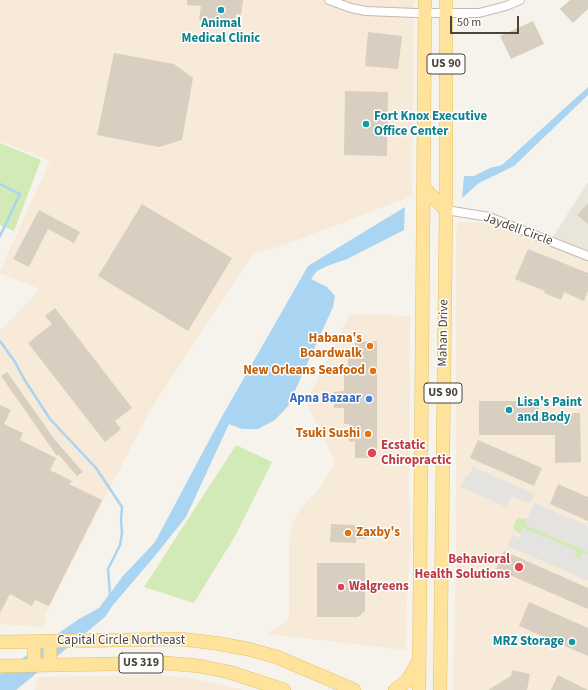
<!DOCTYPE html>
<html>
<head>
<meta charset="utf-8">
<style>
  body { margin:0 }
  #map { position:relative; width:588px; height:690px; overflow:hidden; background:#f6f3ec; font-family:"Source Sans 3",sans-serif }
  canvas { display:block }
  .scale { position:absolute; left:450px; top:16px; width:69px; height:18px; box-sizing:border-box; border:2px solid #4b4439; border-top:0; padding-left:5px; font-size:12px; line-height:14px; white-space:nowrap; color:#4b4439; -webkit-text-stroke:3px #fff; paint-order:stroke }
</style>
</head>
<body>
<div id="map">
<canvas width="588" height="690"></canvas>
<div class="scale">50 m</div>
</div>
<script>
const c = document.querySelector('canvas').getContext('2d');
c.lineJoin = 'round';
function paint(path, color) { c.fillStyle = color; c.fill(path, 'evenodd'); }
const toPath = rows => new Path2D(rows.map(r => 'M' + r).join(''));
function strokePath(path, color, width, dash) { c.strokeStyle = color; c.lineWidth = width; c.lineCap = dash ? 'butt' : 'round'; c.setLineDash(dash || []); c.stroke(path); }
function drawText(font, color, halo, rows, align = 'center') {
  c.font = font + ' "Source Sans 3",sans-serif'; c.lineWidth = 3; c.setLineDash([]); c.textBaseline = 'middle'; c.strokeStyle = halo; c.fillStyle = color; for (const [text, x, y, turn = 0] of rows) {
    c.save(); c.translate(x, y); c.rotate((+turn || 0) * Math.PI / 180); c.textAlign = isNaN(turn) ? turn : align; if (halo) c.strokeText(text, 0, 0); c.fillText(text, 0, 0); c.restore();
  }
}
const residential = toPath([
  [588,182,588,263,547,246]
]);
const commercial = toPath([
  [0,0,414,0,412,196,287,244,253,254,149,412,44,617,46,627,0,624,0,331,40,289,0,273,0,271,50,161,0,141],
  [458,222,492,223,588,263,588,690,453,690,456,557,456,233],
  [350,314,410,316,409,489,411,546,407,595,406,650,268,634,289,618,289,542,291,528,294,520,300,509,320,488,335,462,306,402],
  [160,675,191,678,243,690,35,690,38,677]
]);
const green = toPath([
  [0,143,41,160,14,231,0,225],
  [236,445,272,462,235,536,194,603,144,587],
  [519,518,527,519,525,524,588,552,588,555,583,553,580,559,574,556,576,551,523,528,520,534,513,528,515,521]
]);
const parking = toPath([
  [473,467,535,494,532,501,528,503,511,496,506,507,461,487,466,475,468,476],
  [534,503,588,526,588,552,525,524],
  [523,528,576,550,574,556,580,559,583,553,588,555,588,581,508,546,512,535,519,538]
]);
const water = toPath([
  [588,87,588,95,514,166,479,183,462,198,464,176,474,176,490,168,502,165],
  [405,207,404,230,347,259,327,266,317,271,311,279,327,287,335,296,333,307,288,406,275,420,258,429,242,429,229,424,186,517,154,557,113,605,105,617,16,690,0,690,0,674,79,619,99,608,123,576,155,542,220,420,308,266]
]);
const stream = toPath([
  [0,184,20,194,0,236],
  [0,341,15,362,24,379,50,419,96,468,122,507,121,520,122,533,120,545,108,569,110,595]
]);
const building = toPath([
  [187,0,243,0,241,15,236,14,235,24,199,20,201,6,187,5],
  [570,0,588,0,588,9,573,23,560,9],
  [533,21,544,44,511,59,500,36],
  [368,32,402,36,398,69,365,66],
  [114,53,174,64,193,78,182,140,159,147,97,135],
  [345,91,388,92,387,156,344,155],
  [588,203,588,224,577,215],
  [142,204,232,258,188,331,98,276],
  [39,210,80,232,74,243,48,229,29,267,13,259],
  [528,249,588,273,588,290,584,301,564,292,561,300,544,293,545,291,515,279],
  [55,308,132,408,115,421,121,429,105,442,28,343,52,324,45,316],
  [377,341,377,458,355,458,355,441,349,442,349,424,344,424,344,408,334,408,334,392,344,391,344,374,348,374,348,358,355,358,355,342],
  [7,372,55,440,83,472,77,476,58,454,57,456,1,376],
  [479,401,539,401,539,418,555,418,555,413,580,413,581,462,555,463,555,435,479,435],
  [0,405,11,410,4,424,23,433,20,440,56,458,50,470,72,481,69,484,102,500,49,606,35,600,32,606,10,594,0,613],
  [478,440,542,468,534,486,470,458],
  [558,484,588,497,588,521,550,504],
  [331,524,355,525,355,526,366,527,366,539,356,539,356,543,330,542],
  [504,551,588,588,588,609,496,569],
  [317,563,365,563,365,611,358,617,317,617],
  [529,602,588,628,588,656,519,626],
  [512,670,530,674,527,690,488,690,511,676],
  [558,675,588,690,551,690]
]);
const minor = toPath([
  [329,0,351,8,366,11,416,13,479,13,506,6,520,0],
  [446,210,489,217,588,256]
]);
const primary = toPath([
  [423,187,446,210],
  [0,642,180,639,215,643,248,649,277,657,354,690],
  [34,642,34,665],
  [50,664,50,641],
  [0,666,166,663,199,666,229,672,284,690],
  [395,690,407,681,418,662],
  [419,690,425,0],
  [440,690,446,210,446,0]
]);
const markers = [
  [221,10,4,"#0f9aa8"],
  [366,124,4,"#0f9aa8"],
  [370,346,4,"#e8710a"],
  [373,371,4,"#e8710a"],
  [369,399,4,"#3f7fe0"],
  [509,410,4,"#0f9aa8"],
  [368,434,4,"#e8710a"],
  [372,453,5,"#e0444e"],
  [348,533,4,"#e8710a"],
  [519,567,5,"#e0444e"],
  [341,587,4,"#e0444e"],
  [572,642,4,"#0f9aa8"]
];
const shields = [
  [446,64,38],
  [443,393,38],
  [141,663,44]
];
const shieldNames = [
  ["US 90",446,64],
  ["US 90",443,393],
  ["US 319",141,663]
];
const cultureNames = [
  ["Animal",221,24,"center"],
  ["Medical Clinic",221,39,"center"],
  ["Fort Knox Executive",374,117],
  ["Office Center",374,132],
  ["Lisa's Paint",517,403],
  ["and Body",517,418],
  ["MRZ Storage",564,642,"right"]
];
const streetNames = [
  ["Jaydell Circle",518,230,20],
  ["Mahan Drive",444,333,-89],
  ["Capital Circle Northeast",121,641]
];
const foodNames = [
  ["Habana's",362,339],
  ["Boardwalk",362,354],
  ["New Orleans Seafood",365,371],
  ["Tsuki Sushi",360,434],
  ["Zaxby's",356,533,"left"]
];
const shopNames = [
  ["Apna Bazaar",361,399]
];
const healthNames = [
  ["Ecstatic",381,446],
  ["Chiropractic",381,461],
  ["Behavioral",510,560,"right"],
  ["Health Solutions",510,575,"right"],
  ["Walgreens",349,587]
];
paint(residential, '#eae5da');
paint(commercial, '#f7ead8');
paint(green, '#d2eab5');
paint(parking, '#e5e3e0');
paint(water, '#a9d4f2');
strokePath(stream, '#a9d4f2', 2.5);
paint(building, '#d8cfc1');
strokePath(minor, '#c2bbae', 10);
strokePath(primary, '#e6c16a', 14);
strokePath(minor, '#fff', 8);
strokePath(primary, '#ffe39c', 13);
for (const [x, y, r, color] of markers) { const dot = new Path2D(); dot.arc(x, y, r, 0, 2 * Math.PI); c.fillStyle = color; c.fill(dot); strokePath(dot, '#fff', 1.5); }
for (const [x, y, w] of shields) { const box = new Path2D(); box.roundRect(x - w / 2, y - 10, w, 20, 3); c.fillStyle = '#fff'; c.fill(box); strokePath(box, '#4b4439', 1); }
drawText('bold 12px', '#4b4439', null, shieldNames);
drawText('bold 13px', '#0d838f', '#fff', cultureNames, 'left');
drawText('13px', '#4b4439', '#fff', streetNames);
drawText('bold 13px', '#c56008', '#fff', foodNames, 'right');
drawText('bold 13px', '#366cbe', '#fff', shopNames, 'right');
drawText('bold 13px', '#be3a42', '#fff', healthNames, 'left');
</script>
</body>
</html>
